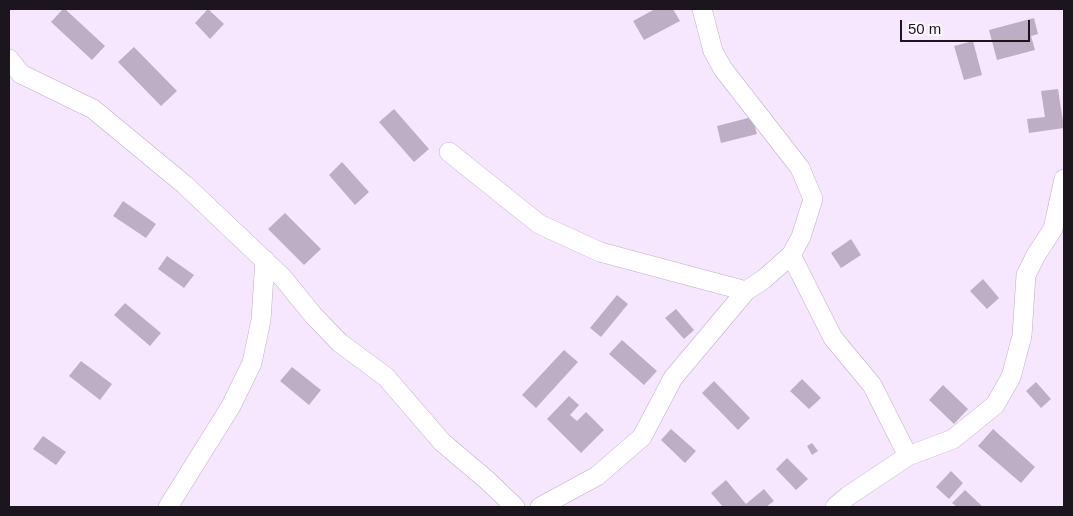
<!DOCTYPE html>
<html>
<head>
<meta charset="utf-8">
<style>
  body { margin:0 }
  #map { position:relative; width:1073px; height:516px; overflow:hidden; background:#f6e7fe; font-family:Helvetica,sans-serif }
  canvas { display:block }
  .frame { position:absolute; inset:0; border:10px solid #1b151e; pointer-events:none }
  .scale { position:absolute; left:900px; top:20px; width:130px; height:22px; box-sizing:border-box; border:2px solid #1b151e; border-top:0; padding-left:6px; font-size:15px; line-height:18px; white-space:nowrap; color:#1b151e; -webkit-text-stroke:4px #fcf9fe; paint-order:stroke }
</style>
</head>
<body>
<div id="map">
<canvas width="1073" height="516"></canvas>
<div class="frame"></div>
<div class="scale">50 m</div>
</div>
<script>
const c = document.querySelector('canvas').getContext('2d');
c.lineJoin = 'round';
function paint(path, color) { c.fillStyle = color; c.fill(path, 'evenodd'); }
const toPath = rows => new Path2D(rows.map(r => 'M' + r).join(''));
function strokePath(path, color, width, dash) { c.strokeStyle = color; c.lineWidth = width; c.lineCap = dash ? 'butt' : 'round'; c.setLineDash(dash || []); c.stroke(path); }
const building = toPath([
  [63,9,65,9,105,46,92,60,51,22],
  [208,9,224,24,210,39,195,23],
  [655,9,673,9,680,21,644,40,633,21],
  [1034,18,1038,34,1031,36,1035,50,997,60,989,30],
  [973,41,982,75,964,80,954,46],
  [134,47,177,91,161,106,118,62],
  [1058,89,1064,128,1029,133,1027,119,1045,117,1041,91],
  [394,109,429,149,414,162,379,122],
  [752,117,757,134,721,143,717,126],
  [342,162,369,192,355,205,329,175],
  [123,201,156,224,146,238,113,216],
  [285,213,321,249,304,265,268,229],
  [851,239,861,255,841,268,831,253],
  [167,256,194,275,184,288,158,269],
  [983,279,999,298,987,309,970,291],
  [617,295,628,304,601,337,590,328],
  [125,303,161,333,150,346,114,315],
  [676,309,694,330,684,339,665,318],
  [622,340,657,371,644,385,609,354],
  [564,350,578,362,536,408,522,395],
  [81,361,112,384,100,400,69,376],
  [292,367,321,390,309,405,280,381],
  [802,379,821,398,809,409,790,391],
  [714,381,750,418,738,430,702,393],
  [1036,382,1051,399,1041,408,1026,391],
  [943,385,968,409,954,424,929,400],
  [569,396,579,405,570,415,577,421,586,412,604,430,581,453,547,419],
  [671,429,696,451,685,463,661,440],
  [993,429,1035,467,1021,483,978,446],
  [43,436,66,452,56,465,33,449],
  [812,443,818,451,812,455,807,446],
  [787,458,808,479,796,490,776,469],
  [951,471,963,483,949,499,936,487],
  [726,480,746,504,764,489,774,501,766,507,723,507,711,493],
  [965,490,983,507,957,507,952,503]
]);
const street = toPath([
  [702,9,713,51,723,69,800,168,813,199,801,237,791,255,833,338,872,385,908,456],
  [9,59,21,74,93,109,185,185,283,278,313,315,340,343,386,377,442,442,488,481,515,507],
  [449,152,539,224,600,252,746,291],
  [168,507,231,406,252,363,261,320,265,260],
  [540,507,597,476,642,437,673,378,746,291,764,279,791,255],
  [835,507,848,496,908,456,953,439,995,405,1011,377,1022,336,1026,275,1036,255,1053,229,1064,179]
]);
paint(building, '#bdaec5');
strokePath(street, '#beafc6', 20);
strokePath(street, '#fff', 19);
</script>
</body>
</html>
